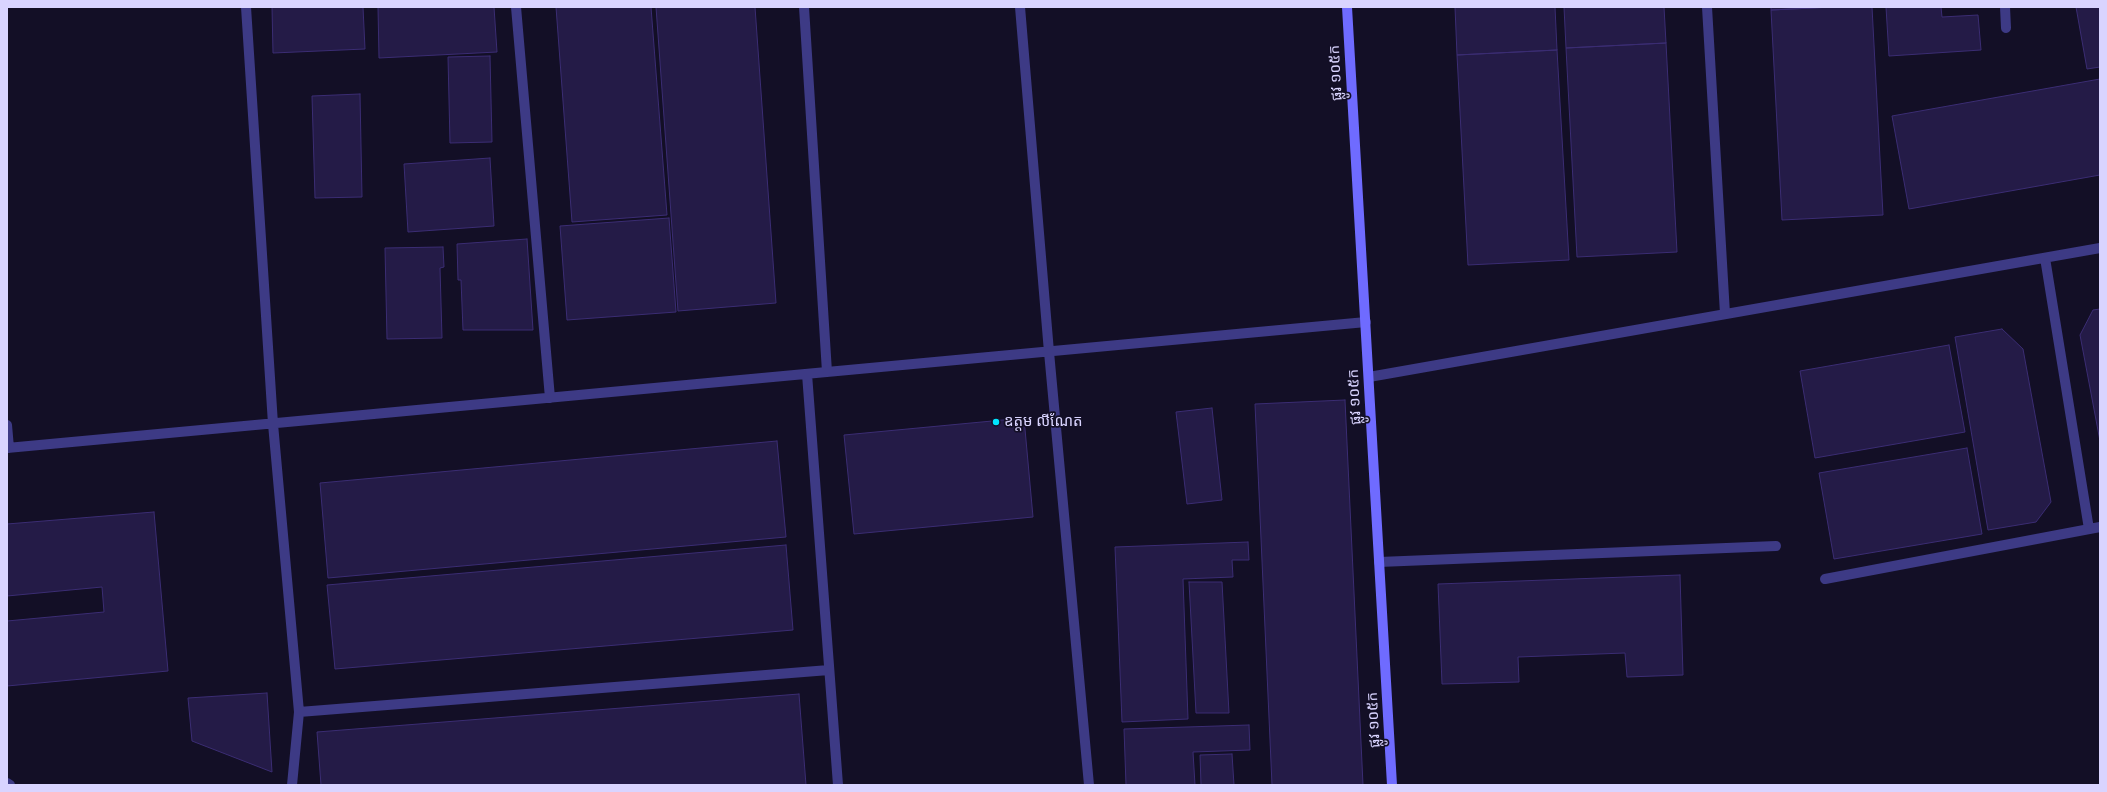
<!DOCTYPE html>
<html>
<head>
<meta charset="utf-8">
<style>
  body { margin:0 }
  #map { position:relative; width:2107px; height:792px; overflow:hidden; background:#130f26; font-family:Karla,sans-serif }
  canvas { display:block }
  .frame { position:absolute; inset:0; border:8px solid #d9d4ff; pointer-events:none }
</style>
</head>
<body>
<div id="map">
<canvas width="2107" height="792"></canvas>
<div class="frame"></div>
</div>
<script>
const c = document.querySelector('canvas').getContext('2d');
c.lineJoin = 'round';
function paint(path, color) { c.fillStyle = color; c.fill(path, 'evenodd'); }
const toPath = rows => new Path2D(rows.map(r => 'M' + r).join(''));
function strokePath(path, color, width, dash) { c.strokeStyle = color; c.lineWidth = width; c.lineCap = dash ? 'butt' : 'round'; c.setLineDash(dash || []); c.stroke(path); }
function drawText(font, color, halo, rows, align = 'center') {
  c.font = font + ' Karla,"Noto Sans Khmer",sans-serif'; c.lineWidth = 3.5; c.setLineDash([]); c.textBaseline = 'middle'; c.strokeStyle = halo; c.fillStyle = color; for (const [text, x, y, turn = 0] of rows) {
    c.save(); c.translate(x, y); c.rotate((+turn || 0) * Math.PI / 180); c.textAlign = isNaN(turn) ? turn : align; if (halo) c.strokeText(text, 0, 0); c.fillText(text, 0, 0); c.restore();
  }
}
const building = toPath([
  [272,7,363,7,365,49,273,53,272,7],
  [378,7,494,7,497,52,379,58,378,7],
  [556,7,651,7,667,215,572,222,556,7],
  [656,7,755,7,776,303,678,311,656,7],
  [1455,7,1555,7,1557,50,1457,55,1455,7],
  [1564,7,1664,7,1666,43,1566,48,1564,7],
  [1771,7,1833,7,1771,10,1771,7],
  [1833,7,1872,7,1883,215,1782,220,1771,10,1833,7],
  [1886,7,1941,7,1942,17,1978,15,1981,50,1889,56,1886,7],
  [2076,7,2100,7,2100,67,2087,69,2076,7],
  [1666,43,1677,252,1577,257,1566,48,1666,43],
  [1557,50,1569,260,1468,265,1457,55,1557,50],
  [490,56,492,142,450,143,448,57,490,56],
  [2100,79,2100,175,1909,209,1892,116,2100,79],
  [360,94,362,197,315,198,312,96,360,94],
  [490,158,494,226,408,232,404,164,490,158],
  [669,218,676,312,567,320,560,226,669,218],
  [527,239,533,330,463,330,461,280,458,280,457,244,527,239],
  [443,247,444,267,440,268,442,338,387,339,385,248,443,247],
  [2100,309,2100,441,2080,335,2093,310,2100,309],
  [2002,329,2023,349,2051,502,2036,522,1988,530,1955,337,2002,329],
  [1949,345,1965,432,1815,458,1800,371,1949,345],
  [1345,400,1363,785,1272,785,1255,404,1345,400],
  [1212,408,1222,500,1187,504,1176,412,1212,408],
  [1024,418,1033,517,854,534,844,435,1024,418],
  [777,441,786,537,328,578,320,483,777,441],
  [1967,448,1982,534,1834,559,1819,473,1967,448],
  [154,512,168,671,7,686,7,621,104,612,102,587,7,596,7,524,154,512],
  [1248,542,1249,560,1232,560,1233,577,1183,579,1188,719,1122,722,1115,547,1248,542],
  [786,545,793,630,335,669,327,585,786,545],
  [1680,575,1683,675,1627,677,1625,653,1518,657,1519,682,1442,684,1438,584,1680,575],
  [1189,582,1222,582,1229,713,1196,713,1189,582],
  [267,693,272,772,192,741,188,698,267,693],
  [799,694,806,785,321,785,317,732,799,694],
  [1249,725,1250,750,1193,752,1195,785,1126,785,1124,729,1249,725],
  [1232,754,1234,785,1201,785,1200,755,1232,754]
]);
const service = toPath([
  [1379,562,1776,546]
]);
const minor = toPath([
  [246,7,273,424,299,712,292,785],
  [516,7,550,398],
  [804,7,827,372],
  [1020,7,1049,352,1089,785],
  [1707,7,1725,314],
  [2005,7,2006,28],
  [2045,258,2089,529],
  [807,374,838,785],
  [1369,377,2100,248],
  [7,425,9,448],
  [7,448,1366,322],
  [1825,579,2100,527],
  [299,712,829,670],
  [7,783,10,785]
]);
const secondary = toPath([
  [1347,7,1392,785]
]);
const markers = [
  [996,422,4,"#00e5ff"]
];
const streetNames = [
  ["ផ្លូវ ១០៥ក",1336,73,-93],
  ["ផ្លូវ ១០៥ក",1355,397,-93],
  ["ផ្លូវ ១០៥ក",1374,720,-93]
];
const poiNames = [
  ["ឧត្តម លីណែត",1004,422]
];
paint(building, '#241b47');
strokePath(building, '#3b2d73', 1);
strokePath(service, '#3d3a85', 10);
strokePath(minor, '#3d3a85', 10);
strokePath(secondary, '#6f6bff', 10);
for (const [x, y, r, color] of markers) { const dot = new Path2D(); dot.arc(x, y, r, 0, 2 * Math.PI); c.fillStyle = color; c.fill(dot); strokePath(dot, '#130f26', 1.5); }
drawText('15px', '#d9d4ff', '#130f26', streetNames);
drawText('15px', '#d9d4ff', '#130f26', poiNames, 'left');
</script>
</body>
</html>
